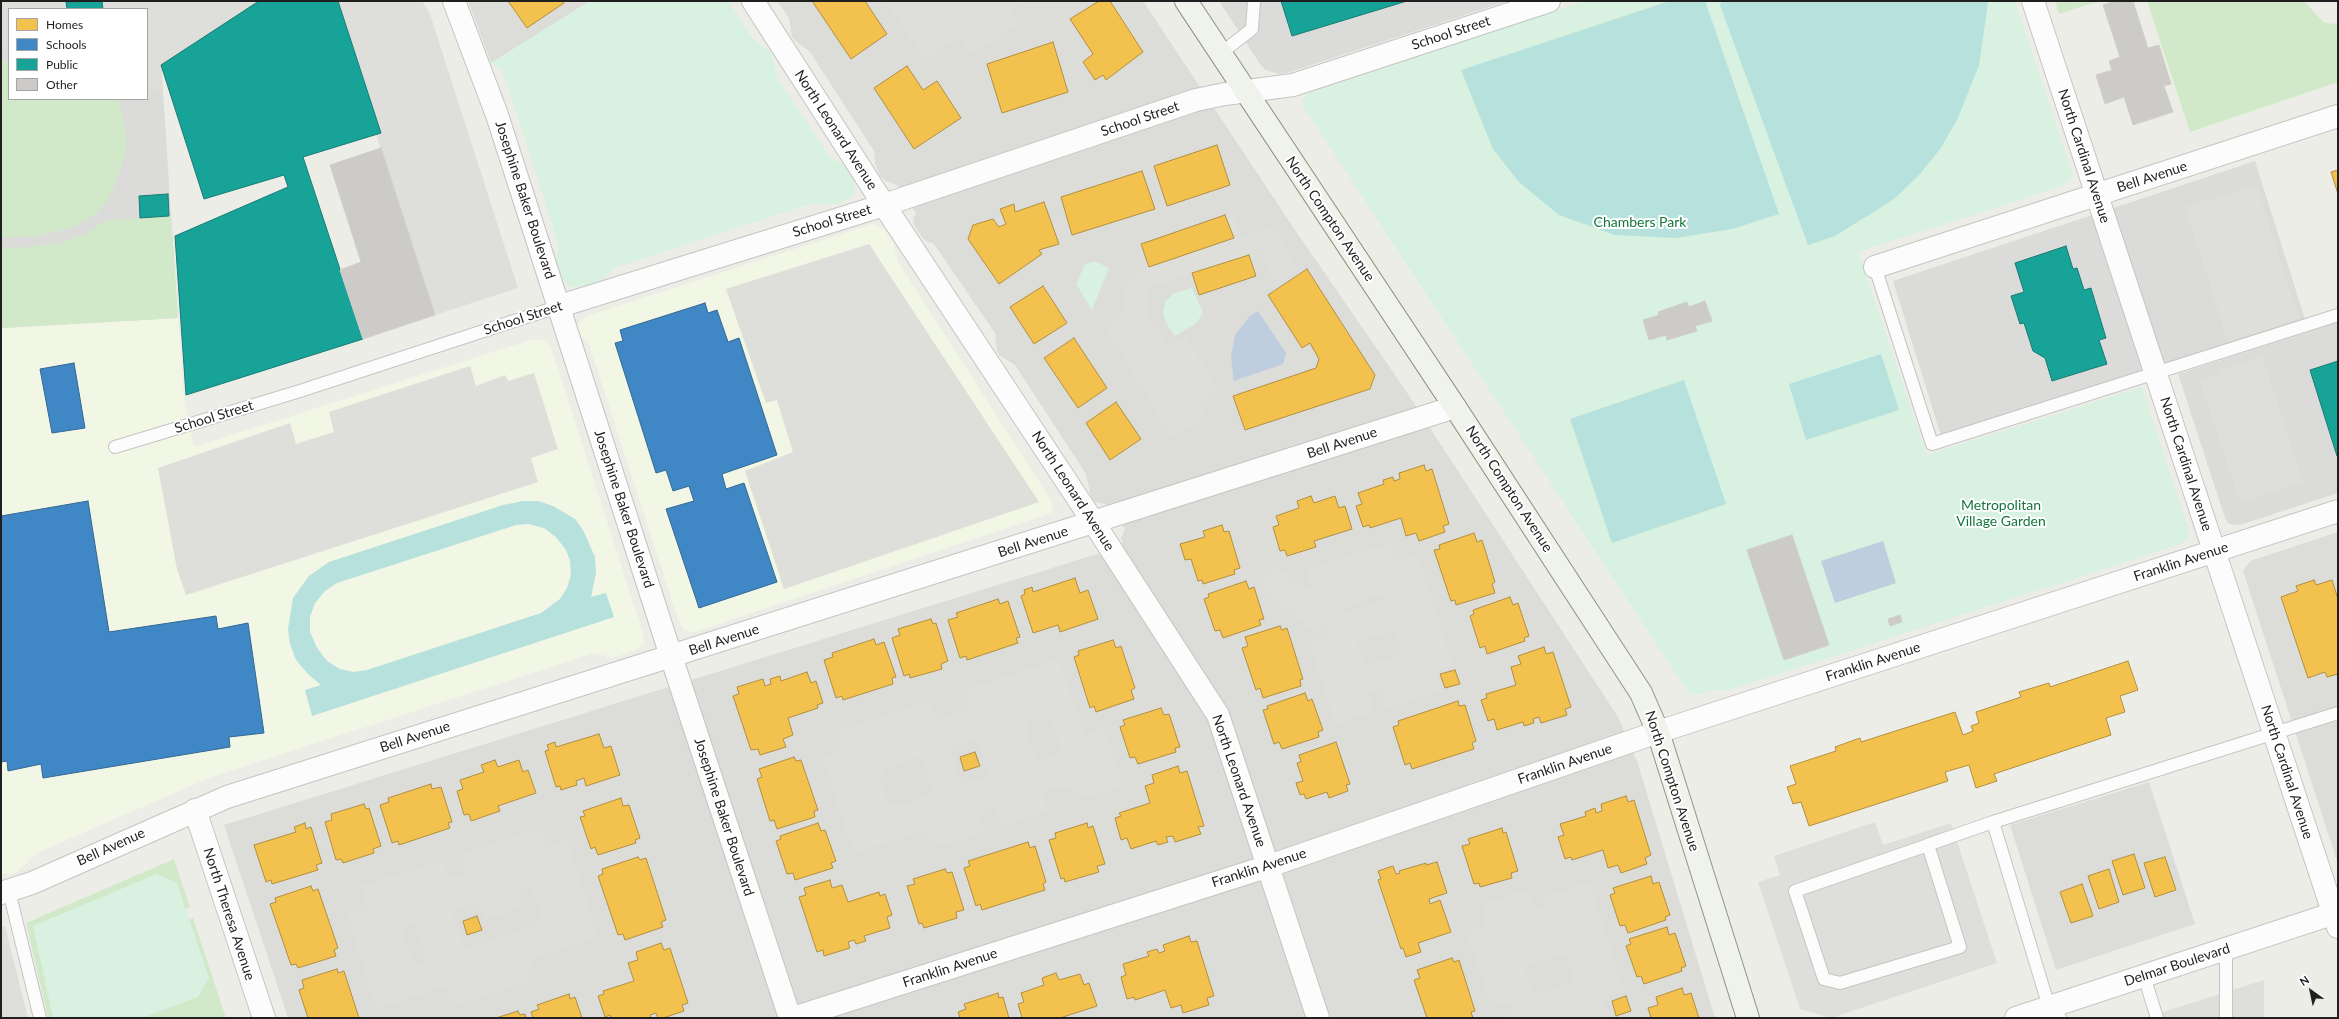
<!DOCTYPE html>
<html>
<head>
<meta charset="utf-8">
<style>
  body { margin:0 }
  #map { position:relative; width:2339px; height:1019px; overflow:hidden; background:#edede8; font-family:Lato,sans-serif }
  canvas { display:block }
  .frame { position:absolute; inset:0; border:2px solid #1f1f1f; pointer-events:none }
  .legend { position:absolute; left:8px; top:8px; width:140px; height:92px; box-sizing:border-box; background:#fff; border:1px solid #a5a5a5; margin:0; padding:5px 7px; list-style:none; font-size:12px; color:#1f1f1f }
  .legend li { display:flex; align-items:center; gap:8px; height:20px }
  .legend b { width:20px; border:1px solid #a5a5a5 }
  .north { position:absolute; left:2291px; top:971px; width:40px; height:40px; -webkit-text-stroke:3px #fff; paint-order:stroke; rotate:327deg; font-size:11px; font-weight:700; line-height:16px; text-align:center; color:#1f1f1f }
  .north::after { content:''; display:block; margin:auto; width:14px; height:18px; background:#1f1f1f; clip-path:polygon(50% 0,100% 100%,50% 72%,0 100%) }
</style>
</head>
<body>
<div id="map">
<canvas width="2339" height="1019"></canvas>
<div class="frame"></div>
<ul class="legend">
<li><b style="height:11px;background:#f2c14e"></b>Homes</li>
<li><b style="height:11px;background:#3f88c5"></b>Schools</li>
<li><b style="height:11px;background:#17a398"></b>Public</li>
<li><b style="height:11px;background:#cccbc8"></b>Other</li>
</ul>
<div class="north">N</div>
</div>
<script>
const c = document.querySelector('canvas').getContext('2d');
c.lineJoin = 'round';
function paint(path, color) { c.fillStyle = color; c.fill(path, 'evenodd'); }
const toPath = rows => new Path2D(rows.map(r => 'M' + r).join(''));
function strokePath(path, color, width, dash) { c.strokeStyle = color; c.lineWidth = width; c.lineCap = dash ? 'butt' : 'round'; c.setLineDash(dash || []); c.stroke(path); }
function drawText(font, color, halo, rows, align = 'center') {
  c.font = font + ' Lato,sans-serif'; c.lineWidth = 4; c.setLineDash([]); c.textBaseline = 'middle'; c.strokeStyle = halo; c.fillStyle = color; for (const [text, x, y, turn = 0] of rows) {
    c.save(); c.translate(x, y); c.rotate((+turn || 0) * Math.PI / 180); c.textAlign = isNaN(turn) ? turn : align; if (halo) c.strokeText(text, 0, 0); c.fillText(text, 0, 0); c.restore();
  }
}
const residential = toPath([
  [468,1,590,1,491,63],
  [777,1,1143,1,1293,227,1404,388,1618,717,1638,764,1715,1018,288,1018,224,825,1123,546,1121,538,1125,529,1109,505,1095,502,1091,497,1086,474,1015,365,1000,356,997,351,995,333,934,244,924,240,914,225,913,218,916,214,897,185,886,181,880,176,875,164,874,151,810,52,792,38,789,18],
  [2338,532,2338,864,2243,571,2250,561],
  [2149,782,2195,924,2056,970,2010,825]
]);
const education = toPath([
  [872,224,884,229,893,242,898,262,1052,502,1053,507,1051,513,698,631,690,632,683,629,678,619,589,344,581,336,577,325,587,316],
  [178,318,185,407,194,447,534,339,545,340,551,347,644,637,644,644,637,649,614,658,594,653,211,777,37,853,16,873,1,874,1,328]
]);
const religious = toPath([
  [1,1,157,1,178,318,1,328],
  [9,9,147,9,147,99,9,99],
  [1219,1,1508,1,1287,73,1279,74,1265,70,1260,64],
  [2255,161,2305,319,1941,436,1893,281],
  [2338,322,2338,493,2240,525,2229,524,2225,518,2178,374]
]);
const grass = toPath([
  [2055,1,2100,1,2059,14],
  [2147,1,2304,1,2324,23,2338,24,2338,82,2190,132],
  [9,61,9,99,117,99,122,110,127,144,125,155,112,192,105,204,96,213,72,228,37,236,1,238,1,62],
  [171,216,178,318,1,328,1,247,19,248,61,243,88,233,106,220],
  [174,859,190,907,185,909,188,920,193,918,226,1018,48,1018,26,923]
]);
const park = toPath([
  [590,1,728,1,752,38,771,53,777,77,831,159,845,165,854,178,855,187,852,197,838,204,811,204,616,267,603,279,585,286,570,287,561,277,556,260,559,246,505,77,502,71,491,63],
  [1586,1,2015,1,2072,174,2071,181,2056,188,1858,252,1927,455,2142,387,2188,527,2189,534,2186,540,2181,544,1726,691,1718,689,1694,695,1688,692,1302,105,1303,99,1307,94,1316,89],
  [1095,261,1109,268,1092,310,1076,284,1085,264],
  [1192,288,1203,312,1197,323,1175,336,1166,323,1163,312,1165,302,1174,293],
  [157,874,177,883,209,978,198,997,142,1018,53,1018,33,926]
]);
const pitch = toPath([
  [1670,1,1705,1,1779,214,1732,229,1676,238,1615,235,1559,215,1519,182,1493,149,1461,70],
  [1722,1,1988,1,1988,3,1979,65,1957,120,1940,149,1920,174,1894,199,1835,236,1808,245,1720,5],
  [1881,354,1899,410,1806,440,1789,384],
  [1684,380,1726,504,1612,543,1570,419],
  [523,501,538,501,553,506,575,519,583,530,595,557,596,573,591,597,606,593,614,617,312,716,305,690,321,685,309,675,296,660,290,644,288,629,293,598,309,576,329,562,503,505],
  [529,524,544,528,556,537,566,550,570,561,571,575,567,588,560,599,541,613,367,670,354,672,340,669,327,661,317,648,310,632,310,617,315,603,325,591,337,583,516,525]
]);
const parking = toPath([
  [1,1,72,1,66,2,67,9,9,9,9,48,1,49],
  [102,1,259,1,161,65,163,89,147,90,147,9,103,9],
  [338,1,422,1,430,14,518,288,435,315,376,134,381,133],
  [886,1,1020,1,1009,9,1019,24,972,55,959,36,925,59],
  [2257,185,2299,319,2228,342,2185,207],
  [1233,213,1241,237,1273,227,1299,269,1278,283,1258,251,1251,254,1258,276,1198,296,1190,274,1146,289,1146,311,1168,347,1186,336,1219,390,1199,402,1207,416,1172,437,1104,325,1123,314,1122,297,1131,274,1149,267,1141,244],
  [869,244,1039,502,784,589,745,471,793,452,777,400,766,403,726,289],
  [2262,356,2303,482,2240,503,2200,381,2219,375,2221,369],
  [470,366,476,386,505,375,508,381,534,373,558,449,531,458,538,482,186,595,177,569,158,468,290,423,296,444,334,432,329,412],
  [1390,543,1395,560,1399,561,1418,556,1453,665,1439,669,1436,673,1442,691,1386,708,1381,694,1378,691,1373,692,1369,696,1373,712,1335,725,1309,641,1325,635,1326,631,1323,627,1313,632,1258,584,1276,565,1304,588,1309,588,1311,584,1307,569],
  [1380,595,1384,597,1382,601,1349,612,1345,610,1347,606],
  [1392,630,1396,633,1402,651,1400,655,1367,666,1363,663,1357,645,1360,641],
  [1059,659,1085,734,1103,728,1124,786,1086,798,1065,786,1057,786,1045,791,1042,794,1049,811,1002,827,996,810,992,808,982,811,980,815,986,832,940,847,921,832,853,853,823,757,839,752,842,747,838,731,931,701,936,717,940,719,968,710,970,706,965,690],
  [1043,718,1048,719,1052,725,1060,746,1054,756,1039,761,1035,758,1025,725,1028,721],
  [973,739,977,741,988,774,985,778,964,784,961,783,951,750,953,746],
  [918,757,922,758,933,792,930,796,899,806,892,806,888,801,880,778,881,773,887,768],
  [1875,822,1883,845,1951,823,1997,963,1831,1018,1800,1009,1758,882,1780,875,1774,856],
  [540,828,546,845,549,847,567,840,598,937,534,957,526,977,528,982,452,1006,446,990,441,987,376,1009,347,914,364,908,366,903,361,886,443,860,449,876,452,878,464,874,466,870,460,854],
  [520,888,525,888,532,892,540,913,535,925,469,947,464,946,453,913,455,908,476,902,480,904,485,920,523,907,518,892],
  [410,924,414,924,426,959,421,963,416,962,411,957,403,935,405,929],
  [1589,882,1624,992,1604,998,1610,1018,1508,1018,1506,1012,1512,1010,1514,1005,1511,1001,1491,1007,1467,932,1483,927,1486,922,1481,905,1528,890,1533,907,1536,909,1543,907,1545,903,1543,897],
  [1563,954,1567,957,1575,979,1573,983,1536,994,1532,992,1525,969,1528,965],
  [5,926,28,1018,1,1018,1,927],
  [2264,980,2264,1018,2144,1018]
]);
const water = toPath([
  [1258,311,1286,353,1283,364,1234,381,1231,357,1235,335,1250,316],
  [1883,541,1896,583,1835,603,1821,561]
]);
const homes = toPath([
  [508,1,563,1,564,3,527,28,508,1],
  [812,1,865,1,887,34,851,59,812,1],
  [1099,1,1110,1,1143,52,1106,80,1103,75,1095,80,1083,62,1093,54,1070,19,1099,1],
  [1053,42,1068,92,1002,113,987,64,1053,42],
  [907,66,923,90,937,81,961,118,914,149,874,88,907,66],
  [1217,145,1230,185,1167,206,1154,166,1217,145],
  [2338,170,2338,194,2331,172,2338,170],
  [1142,171,1155,209,1072,235,1061,197,1142,171],
  [1044,202,1059,244,1039,250,1042,254,999,284,968,239,973,225,993,219,999,227,1006,224,1000,209,1014,204,1015,212,1044,202],
  [1225,215,1234,238,1149,267,1141,244,1225,215],
  [1249,255,1256,276,1199,295,1192,273,1249,255],
  [1307,269,1375,375,1370,389,1245,430,1233,396,1316,368,1319,359,1310,343,1302,348,1268,295,1307,269],
  [1043,286,1067,323,1034,344,1010,307,1043,286],
  [1074,338,1107,388,1078,408,1044,358,1074,338],
  [1116,402,1141,439,1110,460,1086,423,1116,402],
  [1424,465,1426,471,1432,469,1449,524,1443,526,1445,532,1419,541,1416,533,1406,536,1401,518,1370,528,1369,525,1363,527,1356,506,1362,504,1358,493,1384,484,1383,480,1393,477,1394,481,1400,479,1399,473,1424,465],
  [1311,496,1314,503,1335,496,1339,508,1345,506,1352,529,1314,541,1316,547,1287,556,1285,550,1280,551,1273,527,1279,525,1276,516,1299,508,1297,501,1311,496],
  [1222,525,1224,532,1229,531,1240,568,1234,570,1235,574,1203,584,1202,580,1198,581,1191,559,1185,560,1180,544,1205,537,1203,531,1222,525],
  [1474,533,1477,542,1482,540,1495,582,1492,584,1495,593,1456,605,1455,600,1451,601,1434,550,1440,549,1439,545,1474,533],
  [1075,578,1080,593,1088,590,1098,619,1060,632,1058,625,1033,633,1021,596,1025,594,1024,590,1032,587,1033,592,1075,578],
  [2314,580,2316,585,2332,580,2338,599,2338,674,2327,677,2325,672,2308,678,2281,597,2298,591,2296,586,2314,580],
  [1246,581,1249,589,1254,587,1264,619,1259,620,1261,625,1223,638,1220,630,1215,631,1204,599,1209,597,1208,594,1246,581],
  [1510,597,1513,605,1518,603,1529,636,1524,638,1525,641,1487,654,1485,646,1480,648,1470,616,1474,614,1473,610,1510,597],
  [998,599,1000,604,1008,601,1020,637,1016,638,1018,643,967,660,966,656,960,658,948,620,958,617,956,613,998,599],
  [931,619,933,624,936,623,948,661,941,664,942,669,910,678,909,674,904,676,892,638,900,635,898,629,931,619],
  [1280,626,1282,630,1287,628,1303,679,1300,680,1301,686,1263,698,1260,688,1256,690,1242,648,1248,646,1245,637,1280,626],
  [874,639,876,645,884,642,896,677,892,678,893,684,843,700,842,696,836,698,824,660,833,657,832,653,874,639],
  [1113,640,1116,648,1121,646,1135,688,1131,690,1134,699,1096,712,1094,706,1090,708,1074,657,1079,655,1078,651,1113,640],
  [1544,647,1546,654,1553,652,1571,707,1565,709,1567,715,1541,723,1539,717,1533,719,1534,723,1524,726,1523,722,1497,730,1494,719,1488,721,1481,700,1487,698,1486,694,1516,685,1511,667,1521,664,1518,656,1544,647],
  [2128,661,2138,690,2120,696,2125,712,2106,718,2111,735,1994,774,1997,781,1976,788,1969,765,1945,772,1948,781,1809,826,1801,802,1793,804,1787,787,1796,784,1790,766,1836,751,1835,747,1860,738,1861,742,1955,712,1963,735,1973,731,1971,726,1979,723,1976,712,2021,697,2019,692,2049,683,2050,687,2128,661],
  [1455,670,1460,684,1445,688,1440,674,1455,670],
  [807,672,811,683,816,681,823,703,817,705,818,708,788,718,793,735,783,739,786,747,760,755,758,749,751,750,733,696,739,694,737,687,763,679,765,686,771,684,770,679,780,676,781,681,807,672],
  [1305,693,1308,701,1312,699,1323,730,1318,732,1319,737,1282,749,1279,742,1274,744,1263,710,1268,709,1267,706,1305,693],
  [1458,701,1459,706,1465,705,1476,741,1472,743,1474,749,1412,769,1410,763,1405,765,1393,727,1399,725,1398,721,1458,701],
  [1161,708,1164,715,1169,714,1180,747,1175,748,1176,752,1138,764,1135,757,1130,758,1120,727,1125,725,1123,720,1161,708],
  [599,734,604,748,611,746,620,775,586,786,584,778,576,781,577,785,561,790,560,786,556,787,545,751,549,750,547,745,555,742,556,747,599,734],
  [1336,742,1350,784,1346,785,1348,791,1329,798,1327,792,1306,799,1304,794,1300,795,1296,783,1303,781,1297,763,1301,762,1299,755,1336,742],
  [975,752,980,766,964,771,960,757,975,752],
  [794,757,796,761,801,760,818,810,814,811,815,817,777,829,774,820,770,821,757,779,762,777,759,769,794,757],
  [495,760,498,767,519,760,523,772,528,770,536,793,498,806,500,811,471,821,469,814,464,815,457,791,463,789,460,780,484,772,481,765,495,760],
  [1178,766,1180,773,1187,771,1204,826,1198,827,1201,834,1175,842,1173,836,1166,837,1168,842,1158,845,1156,841,1131,849,1127,838,1121,840,1115,818,1121,816,1119,813,1150,803,1145,786,1154,783,1152,775,1178,766],
  [431,784,432,789,441,787,452,822,448,823,450,828,399,845,398,841,392,843,380,805,389,802,388,798,431,784],
  [1626,796,1628,802,1634,800,1651,855,1645,858,1647,864,1621,873,1618,865,1608,868,1603,850,1572,860,1571,857,1565,859,1558,837,1564,835,1560,824,1586,816,1585,812,1595,808,1596,813,1602,811,1601,804,1626,796],
  [621,798,623,806,629,805,640,838,635,840,636,843,598,855,595,847,591,849,580,817,585,816,583,811,621,798],
  [364,804,366,809,369,808,381,846,373,849,374,853,343,863,341,859,336,860,325,822,332,820,331,814,364,804],
  [305,823,306,829,311,827,322,863,316,865,318,870,272,884,271,880,266,882,254,845,296,832,294,827,305,823],
  [818,823,821,831,825,830,836,861,831,863,833,868,795,880,793,873,787,874,776,841,781,839,780,836,818,823],
  [1087,823,1088,828,1093,826,1105,864,1097,866,1099,872,1065,882,1064,878,1061,879,1049,840,1056,838,1055,833,1087,823],
  [1502,828,1503,833,1506,832,1518,871,1511,873,1512,878,1480,887,1479,883,1474,884,1462,846,1470,844,1468,839,1502,828],
  [1028,842,1030,848,1035,846,1046,882,1043,884,1045,890,982,910,980,904,976,906,964,868,970,866,968,861,1028,842],
  [2134,854,2145,888,2123,895,2112,861,2134,854],
  [638,857,640,860,646,858,666,920,661,922,663,927,625,940,623,934,618,935,598,876,603,874,602,869,638,857],
  [2165,857,2176,890,2155,897,2144,863,2165,857],
  [1437,862,1447,893,1429,899,1430,904,1440,900,1451,932,1418,943,1421,952,1406,957,1403,948,1401,949,1378,880,1381,879,1378,871,1393,866,1396,874,1400,873,1399,871,1426,863,1426,865,1437,862],
  [945,869,947,873,952,872,964,910,956,912,957,918,924,928,922,923,919,924,907,886,915,884,913,879,945,869],
  [2109,869,2119,902,2099,909,2088,876,2109,869],
  [1651,876,1653,884,1659,882,1670,915,1665,917,1666,920,1628,933,1625,925,1620,926,1610,895,1615,893,1613,888,1651,876],
  [830,880,832,888,842,885,848,902,879,892,880,896,885,894,892,915,887,917,890,928,864,936,866,941,856,944,854,940,848,942,850,948,824,956,823,950,817,952,799,897,806,895,804,888,830,880],
  [2082,884,2093,916,2071,923,2060,892,2082,884],
  [311,886,313,891,318,889,338,948,334,950,336,956,298,968,296,964,291,965,270,904,276,902,275,898,311,886],
  [477,916,482,930,467,935,463,921,477,916],
  [1667,927,1669,935,1675,933,1686,966,1681,968,1682,971,1644,984,1641,976,1637,977,1626,946,1631,944,1629,939,1667,927],
  [1189,936,1191,942,1197,941,1214,996,1207,998,1209,1005,1183,1013,1181,1005,1171,1008,1165,990,1135,1000,1134,997,1127,999,1121,977,1126,975,1123,964,1149,956,1147,952,1157,949,1159,953,1165,951,1163,945,1189,936],
  [661,943,664,950,670,948,688,1003,682,1005,684,1011,663,1018,658,1018,656,1013,650,1015,651,1018,611,1018,610,1015,605,1017,598,996,604,994,603,991,634,981,628,963,638,960,636,952,661,943],
  [1452,958,1454,962,1459,960,1475,1011,1471,1012,1473,1018,1427,1018,1414,980,1420,978,1417,970,1452,958],
  [337,969,338,973,344,971,359,1018,308,1018,299,990,304,988,302,980,337,969],
  [1056,973,1059,980,1080,974,1084,985,1089,983,1097,1006,1060,1018,1022,1018,1018,1004,1024,1002,1021,993,1044,985,1042,978,1056,973],
  [1682,988,1684,995,1691,993,1699,1018,1651,1018,1648,1008,1658,1005,1656,997,1682,988],
  [998,993,999,998,1003,997,1009,1018,960,1018,958,1012,966,1009,964,1004,998,993],
  [569,994,570,999,575,997,582,1018,533,1018,531,1012,539,1009,537,1005,569,994],
  [1626,996,1631,1011,1616,1016,1612,1001,1626,996],
  [518,1011,520,1015,525,1014,526,1018,496,1018,518,1011]
]);
const schools = toPath([
  [705,303,708,313,717,310,728,342,739,338,777,455,722,474,726,489,744,483,777,582,699,608,666,509,694,501,689,486,673,491,666,470,656,473,615,343,623,341,620,330,705,303],
  [74,363,85,428,52,433,40,369,74,363],
  [88,501,109,632,216,616,218,629,248,623,264,733,229,737,230,747,43,778,41,764,8,771,7,761,1,762,1,516,88,501]
]);
const public = toPath([
  [102,1,103,9,67,9,66,2,102,1],
  [259,1,338,1,381,133,303,157,363,339,186,395,175,236,288,187,284,175,204,199,161,65,259,1],
  [1281,1,1407,1,1292,36,1281,1],
  [168,194,169,216,140,218,139,196,168,194],
  [2066,246,2073,269,2077,268,2084,290,2091,288,2106,338,2099,340,2107,364,2052,381,2045,358,2033,351,2024,323,2020,324,2011,296,2024,292,2015,263,2066,246],
  [2338,361,2338,455,2337,456,2310,370,2338,361]
]);
const building = toPath([
  [2116,1,2133,1,2148,48,2159,45,2171,84,2164,86,2173,112,2133,125,2124,97,2105,104,2096,75,2112,70,2109,61,2120,57,2103,5,2116,1],
  [381,148,435,315,363,339,340,270,361,262,330,165,381,148],
  [1705,301,1712,321,1695,326,1697,331,1667,340,1666,335,1649,340,1643,320,1659,315,1658,312,1687,302,1689,307,1705,301],
  [1792,535,1829,645,1784,660,1747,550,1792,535],
  [1900,615,1902,622,1890,626,1888,619,1900,615]
]);
const service = toPath([
  [1220,54,1252,29,1254,1],
  [1875,267,1932,444,2338,315],
  [115,447,300,391,560,306],
  [1927,845,1993,822],
  [1928,845,1960,947,1840,983,1824,979,1795,891,1928,845],
  [9,891,40,1018],
  [2226,949,2226,1018],
  [2144,976,2157,1018],
  [2060,1018,2049,1007,1993,822,2338,713]
]);
const minor = toPath([
  [454,1,497,115,671,656,790,1018],
  [753,1,884,205,1094,523,1218,715,1318,1018],
  [2033,1,2338,927],
  [1875,267,2338,116],
  [560,306,884,205,1196,100,1225,94,1293,85,1549,1],
  [195,810,264,1018],
  [1,893,32,883,227,797,1455,407],
  [793,1018,1269,866,1658,732,2338,511]
]);
const tertiary = toPath([
  [2016,1018,2338,912]
]);
const secondary = toPath([
  [1186,1,1455,407,1641,693,1658,732,1748,1018]
]);
const streetNames = [
  ["School Street",1451,33,-18],
  ["School Street",1140,119,-19],
  ["North Leonard Avenue",836,130,57],
  ["North Cardinal Avenue",2084,156,72],
  ["Bell Avenue",2152,177,-18],
  ["Josephine Baker Boulevard",525,200,72],
  ["North Compton Avenue",1330,219,56],
  ["School Street",832,221,-17],
  ["School Street",523,318,-18],
  ["School Street",214,417,-17],
  ["Bell Avenue",1342,443,-18],
  ["North Cardinal Avenue",2186,464,72],
  ["North Compton Avenue",1509,489,57],
  ["North Leonard Avenue",1073,491,57],
  ["Josephine Baker Boulevard",624,509,72],
  ["Bell Avenue",1033,542,-18],
  ["Franklin Avenue",2181,562,-18],
  ["Bell Avenue",724,640,-18],
  ["Franklin Avenue",1873,662,-18],
  ["Bell Avenue",415,737,-18],
  ["Franklin Avenue",1565,764,-19],
  ["North Cardinal Avenue",2287,772,72],
  ["North Leonard Avenue",1239,781,71],
  ["North Compton Avenue",1672,781,72],
  ["Josephine Baker Boulevard",724,817,72],
  ["Bell Avenue",111,847,-24],
  ["Franklin Avenue",1259,868,-18],
  ["North Theresa Avenue",229,914,72],
  ["Delmar Boulevard",2177,965,-18],
  ["Franklin Avenue",950,968,-18]
];
const parkNames = [
  ["Chambers Park",1640,222],
  ["Metropolitan",2001,505],
  ["Village Garden",2001,521]
];
paint(residential, '#dcdcd9');
paint(education, '#f1f6e5');
paint(religious, '#dbdbd9');
paint(grass, '#d1e9c9');
paint(park, '#d8f1e0');
paint(pitch, '#b7e1dc');
paint(parking, '#dededb');
paint(water, '#becede');
paint(homes, '#f2c14e');
strokePath(homes, '#b39040', 1);
paint(schools, '#3f88c5');
strokePath(schools, '#356893', 1);
paint(public, '#17a398');
strokePath(public, '#197b74', 1);
paint(building, '#cccbc8');
strokePath(building, '#d0cfca', 1);
strokePath(service, '#c4c4c2', 14);
strokePath(minor, '#c4c4c2', 24);
strokePath(tertiary, '#c4c4c2', 24);
strokePath(secondary, '#8e9682', 24);
strokePath(service, '#fcfcfc', 12);
strokePath(minor, '#fcfcfc', 22);
strokePath(tertiary, '#fcfcfc', 22);
strokePath(secondary, '#f0f3eb', 22);
drawText('14px', '#1f1f1f', '#fff', streetNames);
drawText('14px', '#14763c', '#fff', parkNames);
</script>
</body>
</html>
